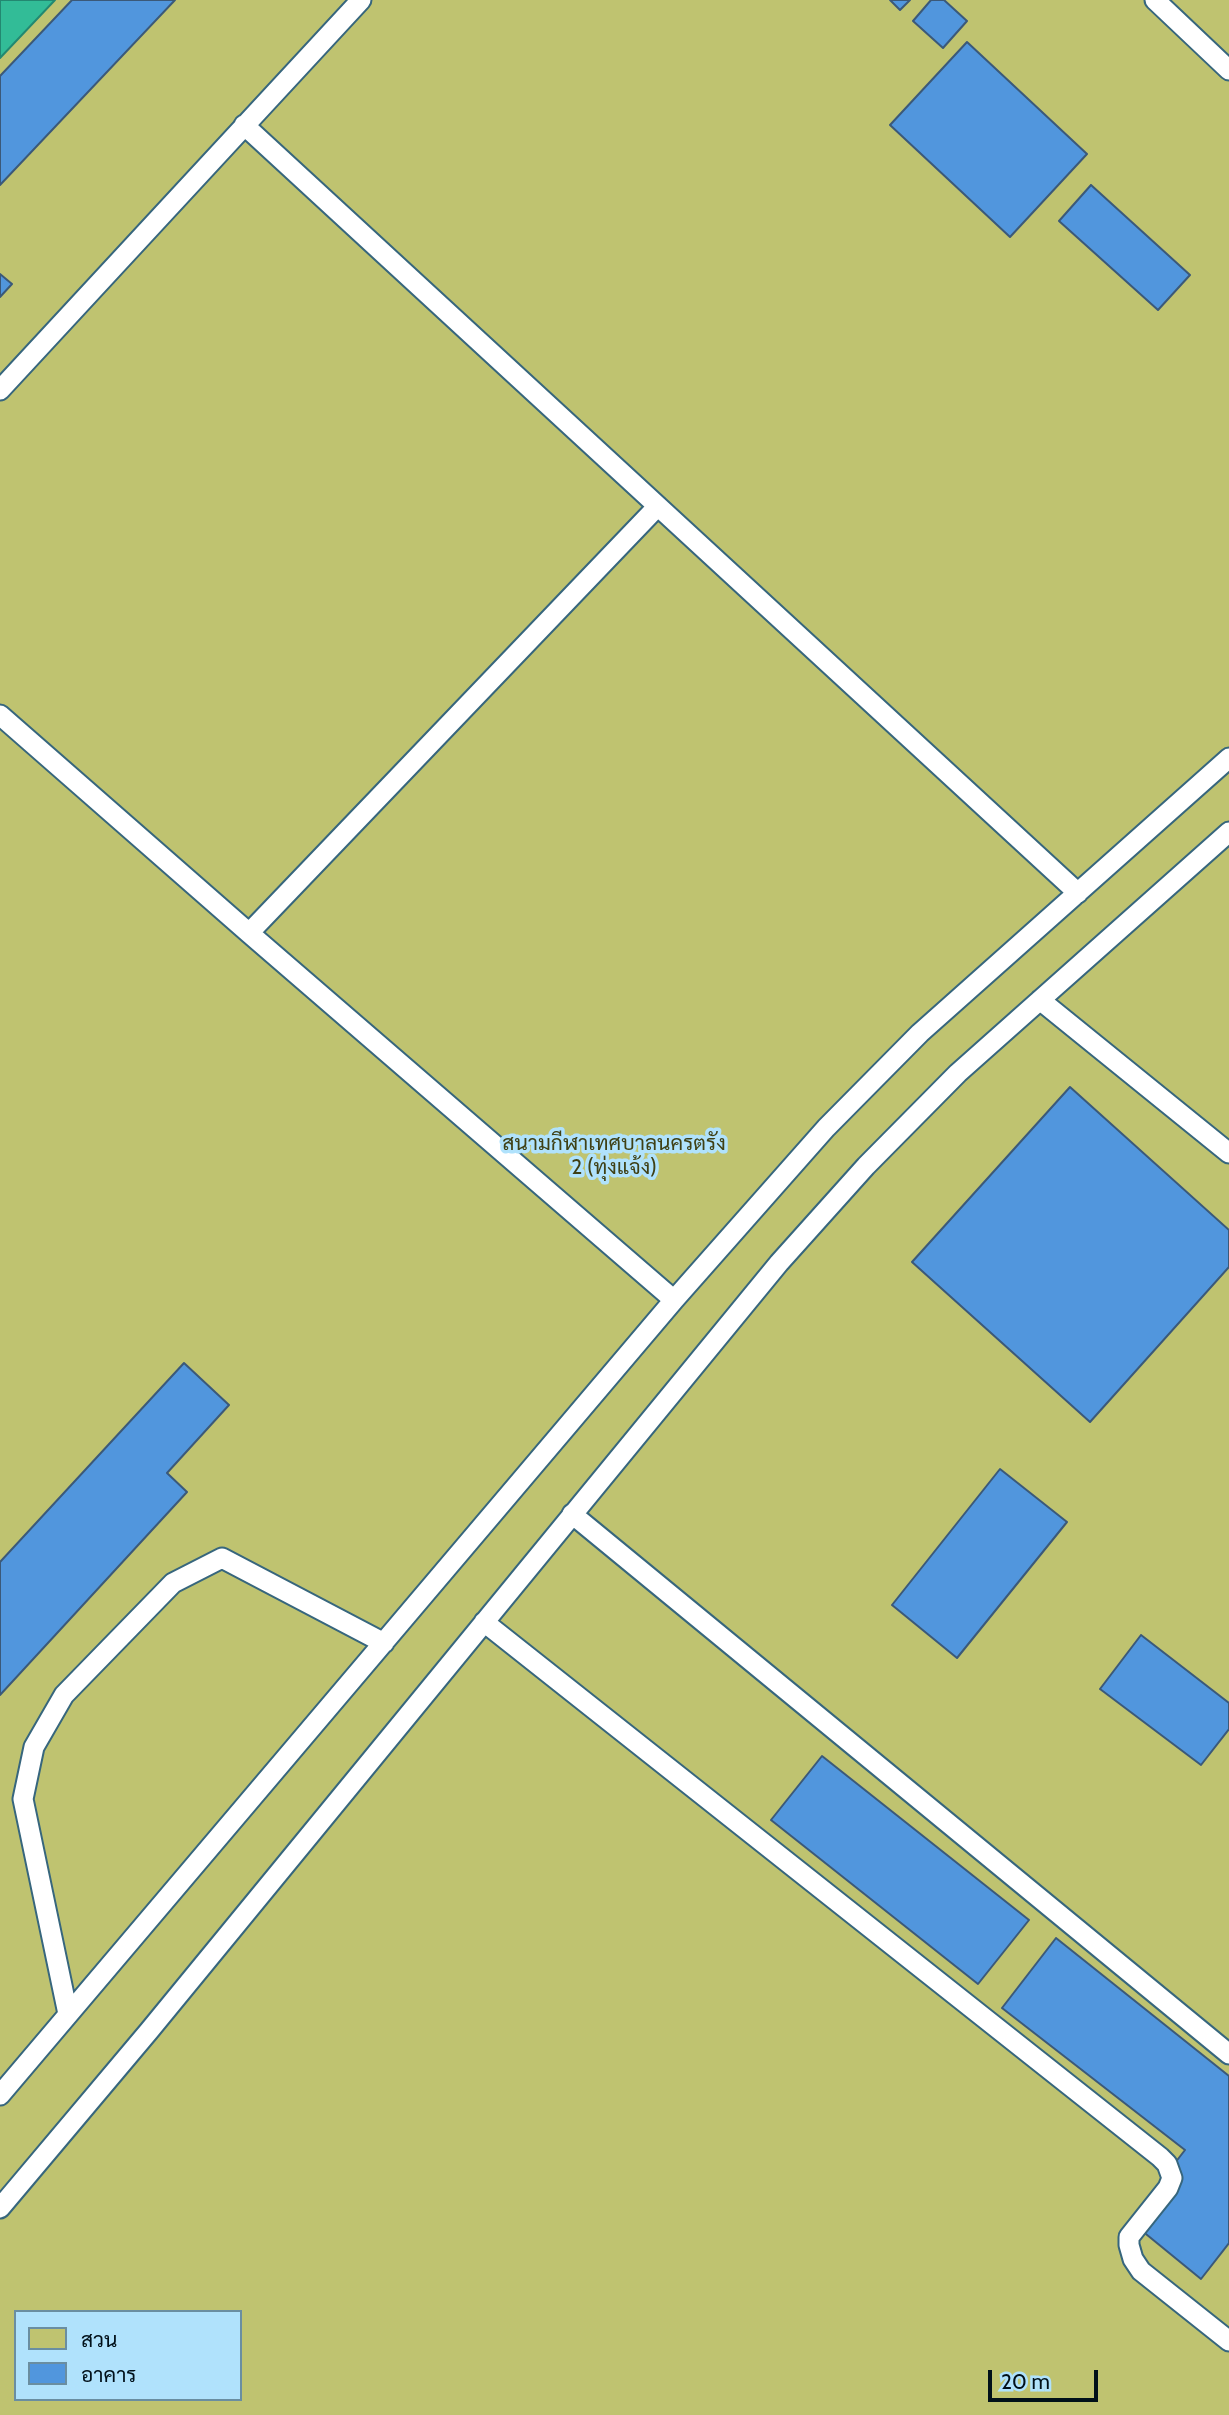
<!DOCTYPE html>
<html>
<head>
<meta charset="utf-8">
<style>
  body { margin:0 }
  #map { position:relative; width:1229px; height:2415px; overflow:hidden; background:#a3d5ef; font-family:Cabin,Sarabun,sans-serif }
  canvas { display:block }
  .legend { position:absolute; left:14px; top:2310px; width:228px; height:91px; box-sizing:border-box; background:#b0e2fc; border:2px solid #6a8ea1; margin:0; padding:9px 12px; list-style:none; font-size:21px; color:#011019 }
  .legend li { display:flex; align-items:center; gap:14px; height:35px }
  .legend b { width:35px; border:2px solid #6a8ea1 }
  .scale { position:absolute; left:988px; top:2370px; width:110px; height:32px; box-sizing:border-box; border:4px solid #011019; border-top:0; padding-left:9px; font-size:21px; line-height:24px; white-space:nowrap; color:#011019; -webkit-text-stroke:5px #b0e2fc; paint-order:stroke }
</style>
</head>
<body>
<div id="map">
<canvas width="1229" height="2415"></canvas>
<ul class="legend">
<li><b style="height:19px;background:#bfc370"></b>สวน</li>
<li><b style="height:19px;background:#5196dd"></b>อาคาร</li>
</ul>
<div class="scale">20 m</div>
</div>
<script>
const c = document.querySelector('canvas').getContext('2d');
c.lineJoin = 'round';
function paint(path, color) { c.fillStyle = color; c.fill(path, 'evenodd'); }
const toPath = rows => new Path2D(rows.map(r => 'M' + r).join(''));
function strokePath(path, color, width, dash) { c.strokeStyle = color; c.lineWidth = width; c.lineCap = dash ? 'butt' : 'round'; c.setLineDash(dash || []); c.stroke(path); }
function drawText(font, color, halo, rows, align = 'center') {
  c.font = font + ' Cabin,Sarabun,sans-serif'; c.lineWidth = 7; c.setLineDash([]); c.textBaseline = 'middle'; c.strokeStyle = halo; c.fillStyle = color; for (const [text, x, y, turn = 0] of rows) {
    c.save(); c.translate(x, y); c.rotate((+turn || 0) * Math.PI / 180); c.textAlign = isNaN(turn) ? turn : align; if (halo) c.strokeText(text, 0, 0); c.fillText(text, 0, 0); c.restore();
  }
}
const green = toPath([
  [0,0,1229,0,1229,2415,0,2415],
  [16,2312,240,2312,240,2399,16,2399]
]);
const water = toPath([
  [0,0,55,0,0,58,0,0]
]);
const building = toPath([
  [72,0,175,0,0,185,0,76,72,0],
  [890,0,910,0,900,10,890,0],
  [931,0,944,0,967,21,943,48,913,21,931,0],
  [967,42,1087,154,1010,237,890,125,967,42],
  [1091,185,1190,275,1158,310,1059,221,1091,185],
  [0,274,12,284,0,297,0,274],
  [1070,1087,1229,1230,1229,1267,1090,1422,912,1262,1070,1087],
  [184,1363,229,1405,167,1473,187,1492,0,1695,0,1562,184,1363],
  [1000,1469,1067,1522,957,1658,892,1605,1000,1469],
  [1141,1635,1229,1703,1229,1729,1201,1765,1100,1689,1141,1635],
  [822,1756,1029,1920,978,1984,771,1820,822,1756],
  [1056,1938,1229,2076,1229,2243,1201,2279,1130,2221,1185,2150,1002,2008,1056,1938]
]);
const service = toPath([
  [1155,0,1229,70],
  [244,125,1078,893],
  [0,390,361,0],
  [0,715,249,933,674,1300],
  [249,933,658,506],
  [1040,1000,1229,1153],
  [572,1514,1229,2054],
  [484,1622,1160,2157,1167,2164,1172,2178,1168,2188,1129,2237,1129,2245,1133,2259,1141,2271,1229,2341],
  [68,2014,23,1799,34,1747,64,1695,173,1583,222,1558,384,1643],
  [0,2095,674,1300,826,1128,920,1033,1229,758],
  [0,2208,149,2031,779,1263,866,1166,958,1073,1229,832]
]);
const parkNames = [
  ["สนามกีฬาเทศบาลนครตรัง",614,1144],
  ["2 (ทุ่งแจ้ง)",614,1168]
];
paint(green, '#bfc370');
paint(water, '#32bc97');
strokePath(water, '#238871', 2);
paint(building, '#5196dd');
strokePath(building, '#3b5979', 2);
strokePath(service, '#37667d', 23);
strokePath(service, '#fff', 19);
drawText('21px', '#3f4015', '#b0e2fc', parkNames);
</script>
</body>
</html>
